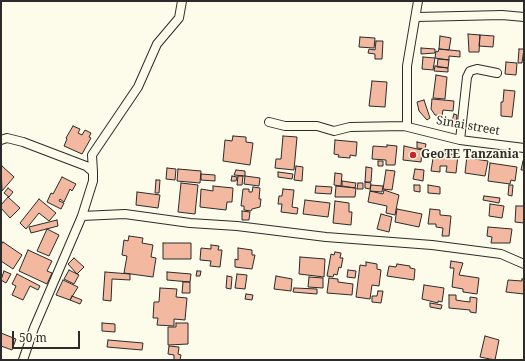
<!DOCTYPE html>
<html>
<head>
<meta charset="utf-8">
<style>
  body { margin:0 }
  #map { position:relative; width:525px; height:361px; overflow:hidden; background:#fdfbea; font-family:"Noto Serif",serif }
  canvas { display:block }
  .frame { position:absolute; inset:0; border:2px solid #2b2b2b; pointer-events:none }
  .scale { position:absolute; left:12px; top:331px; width:68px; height:18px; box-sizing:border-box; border:2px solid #2b2b2b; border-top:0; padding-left:5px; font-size:12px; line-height:14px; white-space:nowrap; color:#2b2b2b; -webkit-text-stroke:3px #fdfbea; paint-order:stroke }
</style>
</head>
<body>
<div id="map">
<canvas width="525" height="361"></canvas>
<div class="frame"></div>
<div class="scale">50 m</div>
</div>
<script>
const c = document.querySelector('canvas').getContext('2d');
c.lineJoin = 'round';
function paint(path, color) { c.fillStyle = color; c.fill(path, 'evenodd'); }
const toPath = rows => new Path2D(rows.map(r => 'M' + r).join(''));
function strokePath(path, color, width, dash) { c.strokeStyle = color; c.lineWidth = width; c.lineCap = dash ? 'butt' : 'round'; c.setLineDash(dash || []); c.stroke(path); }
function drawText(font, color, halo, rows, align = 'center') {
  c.font = font + ' "Noto Serif",serif'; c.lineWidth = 3; c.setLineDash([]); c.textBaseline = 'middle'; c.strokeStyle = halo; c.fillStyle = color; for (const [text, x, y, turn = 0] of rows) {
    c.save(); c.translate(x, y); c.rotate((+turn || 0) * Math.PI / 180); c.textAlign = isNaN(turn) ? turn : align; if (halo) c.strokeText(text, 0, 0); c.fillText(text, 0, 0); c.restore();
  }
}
const building = toPath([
  [468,34,480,35,479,52,469,52,468,34],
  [480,35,494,36,493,47,479,46,480,35],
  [440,36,451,38,449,50,439,49,440,36],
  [360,37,375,38,374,48,359,47,360,37],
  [376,41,383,41,382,59,375,59,375,54,368,53,369,49,375,50,376,41],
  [421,48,435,49,435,53,421,54,421,48],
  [439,49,460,51,460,57,449,56,449,60,435,58,436,51,438,52,439,49],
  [519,49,524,49,522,63,518,63,519,49],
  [423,57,435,58,433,70,422,69,423,57],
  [438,59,449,60,448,68,437,67,438,59],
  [506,62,517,63,516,75,505,74,506,62],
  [435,66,448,68,448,72,434,71,435,66],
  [436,75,447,77,445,99,433,98,436,75],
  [372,81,387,82,385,107,369,106,372,81],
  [504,90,515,91,512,117,501,116,501,102,503,102,504,90],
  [432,99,454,101,453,111,443,110,442,116,435,115,431,109,432,99],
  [424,100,430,118,427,120,419,111,417,102,424,100],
  [454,114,457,115,456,125,451,124,454,114],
  [73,126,80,129,78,133,82,135,85,130,91,133,89,137,91,138,82,154,64,146,67,139,66,138,73,126],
  [233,136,246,137,246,142,253,143,250,165,223,161,225,140,232,141,233,136],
  [283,136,297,137,294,170,275,168,276,159,281,159,283,136],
  [335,140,357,142,356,156,350,155,350,158,338,157,339,155,334,154,335,140],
  [417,142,426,144,425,149,417,148,417,142],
  [387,145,397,146,395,165,386,165,386,160,372,159,373,146,387,147,387,145],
  [404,146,422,150,421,162,403,160,404,146],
  [434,152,458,155,456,173,446,172,447,166,440,166,440,172,431,171,434,152],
  [467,156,475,157,475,159,488,161,485,176,465,173,467,156],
  [378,161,383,161,383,166,378,166,378,161],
  [523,161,524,161,524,170,521,170,523,161],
  [490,163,517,167,515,181,511,180,510,184,488,181,490,163],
  [2,166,14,177,2,191,1,167,2,166],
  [296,166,303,167,302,181,294,180,296,166],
  [366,167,372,168,371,182,365,182,366,167],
  [167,168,176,169,175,180,166,179,167,168],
  [178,169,201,171,200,183,177,181,178,169],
  [415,169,424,170,423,181,413,179,415,169],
  [236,170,245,171,245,176,234,175,236,170],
  [386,170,395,171,392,190,383,189,386,170],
  [278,172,293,174,292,179,278,177,278,172],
  [335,173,342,174,341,186,334,185,335,173],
  [201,174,215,175,215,181,201,180,201,174],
  [232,176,237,177,236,181,231,181,232,176],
  [238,176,243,176,242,185,237,185,238,176],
  [245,176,260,178,259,186,244,184,245,176],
  [62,177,76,184,72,191,70,189,64,202,60,199,59,201,64,203,61,209,47,202,51,193,53,194,62,177],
  [156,180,160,180,159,193,155,193,156,180],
  [342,181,356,183,355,188,342,186,342,181],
  [365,182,371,183,370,189,365,188,365,182],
  [181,183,198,185,195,214,178,212,181,183],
  [358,183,363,183,363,189,357,189,358,183],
  [371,185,383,186,382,192,370,191,371,185],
  [414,185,420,185,420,192,414,191,414,185],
  [428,185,440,187,440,194,428,193,428,185],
  [509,185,513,185,512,196,508,195,509,185],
  [213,186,233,188,232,202,227,202,226,210,200,207,201,189,213,191,213,186],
  [316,186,332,187,331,194,315,193,316,186],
  [336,186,356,188,355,197,335,197,336,186],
  [253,187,260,188,259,199,261,199,260,207,252,209,251,211,244,210,244,206,241,206,243,189,249,189,249,192,252,192,253,187],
  [8,188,13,192,9,197,4,193,8,188],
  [283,189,294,190,292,207,298,208,297,214,281,212,282,204,278,204,279,196,282,196,283,189],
  [384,190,399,195,395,215,386,213,387,206,368,202,370,191,383,194,384,190],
  [137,192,160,195,158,208,136,205,137,192],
  [484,196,500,198,499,203,483,200,484,196],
  [8,197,20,208,10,218,1,208,1,205,8,197],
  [39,199,56,213,49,221,39,213,26,229,20,223,39,199],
  [305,200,330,203,328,217,303,214,305,200],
  [335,201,349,203,349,212,352,212,351,225,333,223,335,201],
  [490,204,504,206,502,218,489,216,490,204],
  [516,206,524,206,524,223,515,222,516,206],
  [397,209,422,214,419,227,395,222,397,209],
  [430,209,440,210,440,215,451,216,449,236,442,236,443,228,436,227,436,224,428,224,430,209],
  [242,211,250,212,249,220,242,220,242,211],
  [381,214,392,217,389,232,377,229,381,214],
  [57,220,58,226,31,233,29,227,57,220],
  [488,227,512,229,510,243,491,243,492,237,487,236,488,227],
  [47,229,59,235,49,256,37,251,47,229],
  [129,236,143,238,142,243,153,245,151,257,156,258,153,277,124,273,127,256,122,255,124,240,128,241,129,236],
  [3,242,22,255,13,269,1,261,1,245,3,242],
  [163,243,191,243,191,259,163,259,163,243],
  [211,245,219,246,218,250,222,250,220,267,210,266,211,261,200,260,201,248,211,249,211,245],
  [238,248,252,250,252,255,255,255,252,269,235,267,235,259,238,260,238,248],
  [28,250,52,261,47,271,52,273,47,284,19,271,28,250],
  [335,252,341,253,340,258,343,258,341,268,339,267,337,275,334,274,333,277,327,276,331,254,334,255,335,252],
  [300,257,325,259,324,277,299,274,300,257],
  [74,258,84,267,77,274,68,264,74,258],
  [451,261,463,263,459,275,479,278,477,294,463,292,463,289,452,287,454,268,450,268,451,261],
  [366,262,377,264,377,269,381,270,379,286,372,285,370,299,356,297,360,265,366,266,366,262],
  [397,264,410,266,410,268,415,269,414,280,387,276,389,266,396,267,397,264],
  [69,270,79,275,74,284,64,279,69,270],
  [348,270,356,271,355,278,347,277,348,270],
  [4,271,11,274,6,283,1,280,4,271],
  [197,271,201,271,200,276,196,276,197,271],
  [105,272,130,274,130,280,112,279,111,301,103,300,105,272],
  [167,272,191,274,190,282,167,280,167,272],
  [17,274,40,286,38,290,30,286,23,300,12,295,16,286,12,284,17,274],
  [237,274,247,275,245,289,235,288,237,274],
  [227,276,232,277,231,289,226,288,227,276],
  [276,276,292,279,291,291,274,289,276,276],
  [309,277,323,278,323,288,308,287,309,277],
  [329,278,338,279,338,282,353,284,352,295,327,293,329,278],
  [522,279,524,279,524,294,506,292,508,280,522,281,522,279],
  [63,280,78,287,70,300,56,295,63,280],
  [183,282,190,282,190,293,182,293,183,282],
  [424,285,444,288,442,302,438,301,438,303,422,299,424,285],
  [160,288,177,289,176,297,187,298,185,320,174,319,174,326,157,325,158,318,153,318,154,302,159,302,160,288],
  [294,288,317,289,317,294,293,292,294,288],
  [378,291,383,291,381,303,372,302,372,296,377,296,378,291],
  [246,294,253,295,252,300,245,299,246,294],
  [449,295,456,295,456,300,462,301,470,302,470,297,477,298,476,313,470,312,470,310,449,308,449,295],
  [72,296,82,300,80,304,70,300,72,296],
  [430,303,442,305,441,309,430,307,430,303],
  [102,323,115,324,115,332,102,331,102,323],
  [176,323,188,323,188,344,168,345,168,327,176,327,176,323],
  [1,333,16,339,12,350,1,346,1,333],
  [485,336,499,340,495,360,480,357,485,336],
  [108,340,143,343,142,350,107,347,108,340],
  [169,346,179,347,178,354,181,355,180,360,174,360,174,355,168,354,169,346]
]);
const minor = toPath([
  [417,17,502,15,524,17],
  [269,122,285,126,317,126,334,131,350,127,404,126,460,140,524,148],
  [407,126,407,66,418,1],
  [1,140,7,138,23,142,86,166,93,172,93,181,82,216,34,328,23,360],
  [460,140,467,77,470,71,477,69,497,73],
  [93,172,92,155,138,87,157,44,179,18,182,1],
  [82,216,125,214,190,223,237,226,326,237,432,245,501,254,524,264]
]);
const markers = [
  [413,155,4,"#c62828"]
];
const streetNames = [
  ["Sinai street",468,126,10]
];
const poiNames = [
  ["GeoTE Tanzania",421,155]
];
paint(building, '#f2b8a0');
strokePath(building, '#2b2b2b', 1);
strokePath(minor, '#2b2b2b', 10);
strokePath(minor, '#fdfbea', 8);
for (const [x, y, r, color] of markers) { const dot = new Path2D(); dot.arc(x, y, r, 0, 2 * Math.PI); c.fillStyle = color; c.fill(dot); strokePath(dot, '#fdfbea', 1.5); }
drawText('12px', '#2b2b2b', '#fdfbea', streetNames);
drawText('bold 12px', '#2b2b2b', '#fdfbea', poiNames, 'left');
</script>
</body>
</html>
